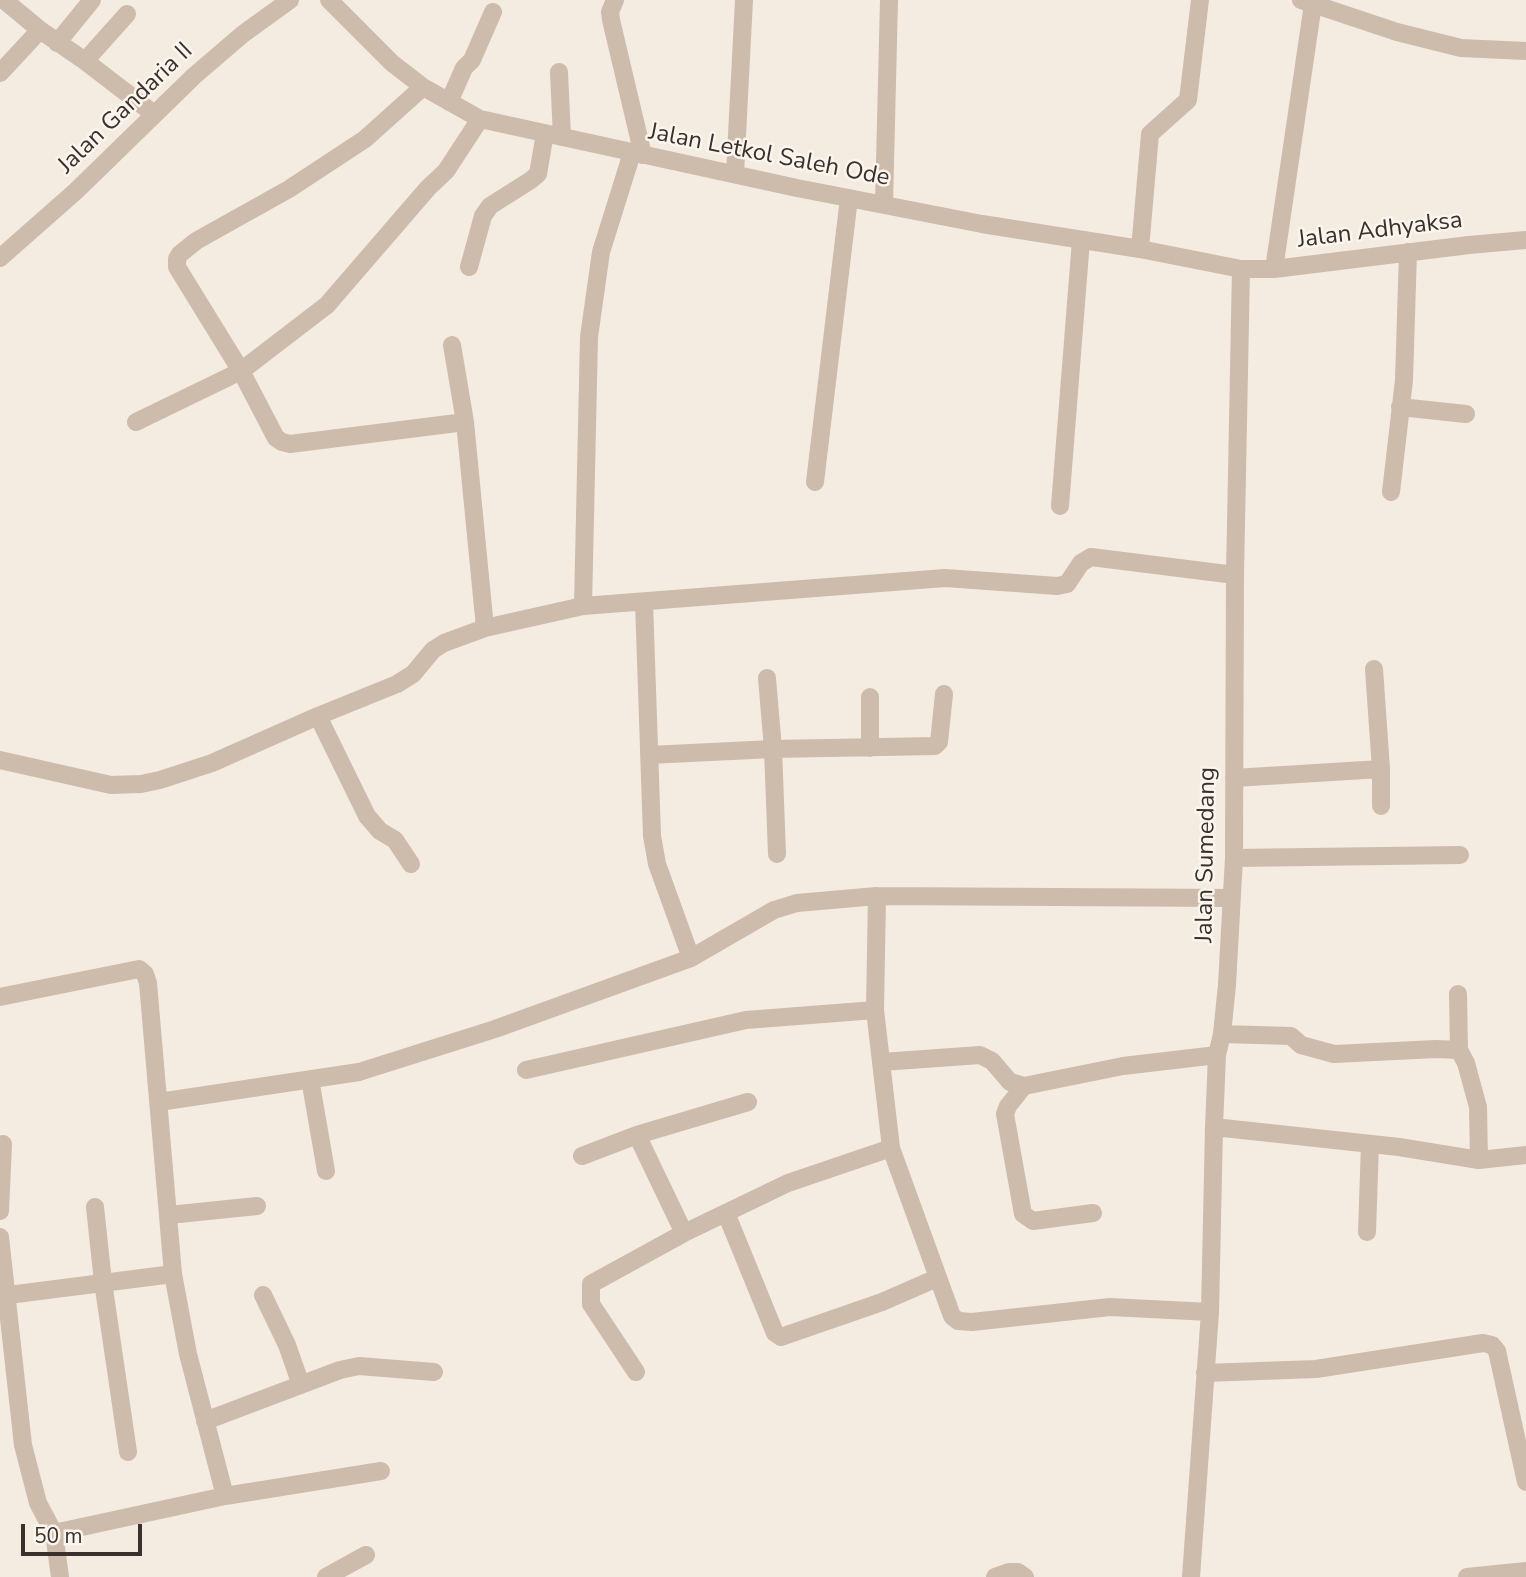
<!DOCTYPE html>
<html>
<head>
<meta charset="utf-8">
<style>
  body { margin:0 }
  #map { position:relative; width:1526px; height:1577px; overflow:hidden; background:#f4ebe1; font-family:"Nunito Sans",sans-serif }
  canvas { display:block }
  .scale { position:absolute; left:21px; top:1524px; width:121px; height:32px; box-sizing:border-box; border:4px solid #3b302b; border-top:0; padding-left:9px; font-size:21px; line-height:24px; white-space:nowrap; color:#3b302b; -webkit-text-stroke:5px #fbf5ee; paint-order:stroke }
</style>
</head>
<body>
<div id="map">
<canvas width="1526" height="1577"></canvas>
<div class="scale">50 m</div>
</div>
<script>
const c = document.querySelector('canvas').getContext('2d');
c.lineJoin = 'round';
const toPath = rows => new Path2D(rows.map(r => 'M' + r).join(''));
function strokePath(path, color, width, dash) { c.strokeStyle = color; c.lineWidth = width; c.lineCap = dash ? 'butt' : 'round'; c.setLineDash(dash || []); c.stroke(path); }
function drawText(font, color, halo, rows, align = 'center') {
  c.font = font + ' "Nunito Sans",sans-serif'; c.lineWidth = 5; c.setLineDash([]); c.textBaseline = 'middle'; c.strokeStyle = halo; c.fillStyle = color; for (const [text, x, y, turn = 0] of rows) {
    c.save(); c.translate(x, y); c.rotate((+turn || 0) * Math.PI / 180); c.textAlign = isNaN(turn) ? turn : align; if (halo) c.strokeText(text, 0, 0); c.fillText(text, 0, 0); c.restore();
  }
}
const minor = toPath([
  [4,0,40,30,85,61,154,114],
  [329,0,392,63,423,87,480,119,797,188,982,224,1140,249,1241,269,1274,269,1469,245,1526,240],
  [615,0,610,12,611,20,643,155],
  [1301,0,1397,32,1461,48,1526,51],
  [57,43,92,0],
  [85,61,127,14],
  [559,72,562,137],
  [0,73,40,30],
  [423,87,365,139,289,189,196,241,180,254,177,259,177,267,241,371,276,438,282,442,290,444,465,422,485,628],
  [449,102,464,68,472,60,493,12],
  [735,174,744,0],
  [884,204,889,0],
  [1140,249,1150,134,1188,100,1200,0],
  [0,258,76,191,194,76,243,34,290,0],
  [469,267,483,216,490,206,531,180,538,174,545,133],
  [1241,269,1235,575,1234,858,1227,985,1222,1034,1217,1055,1214,1127,1399,1147,1479,1160,1526,1155],
  [1274,269,1313,4],
  [452,345,465,422],
  [1400,407,1466,414],
  [136,422,241,371,327,305,428,188,446,171,480,119],
  [815,482,849,198],
  [1391,492,1404,380,1408,252],
  [1060,506,1081,240],
  [644,602,652,836,657,864,691,958],
  [583,606,589,337,601,252,632,153],
  [767,678,773,749,777,854],
  [870,697,870,748],
  [318,716,367,816,380,831,395,840,411,864],
  [649,755,773,749,935,746,939,742,944,694],
  [0,760,111,785,141,784,160,780,212,763,318,716,397,684,413,674,433,650,444,643,485,628,583,606,945,578,1057,586,1067,584,1081,563,1091,557,1235,575],
  [1381,769,1381,806],
  [1234,778,1381,769,1374,669],
  [1234,858,1460,855],
  [877,896,875,1010,891,1148,952,1316,958,1321,972,1322,1110,1307,1210,1312],
  [1458,994,1459,1050],
  [0,997,139,969,145,974,148,983,173,1274,188,1354,225,1496],
  [1222,1034,1291,1036,1301,1045,1334,1054,1436,1049,1459,1050,1466,1063,1478,1107,1479,1160],
  [882,1062,980,1055,992,1061,1010,1082,1024,1086,1123,1066,1217,1055],
  [526,1070,746,1020,875,1010],
  [310,1079,326,1171],
  [1024,1086,1008,1106,1005,1114,1023,1214,1033,1221,1093,1213],
  [159,1102,359,1072,495,1029,691,958,774,910,797,903,877,896,1231,898],
  [637,1135,684,1233],
  [582,1156,637,1135,748,1102],
  [95,1207,103,1282,128,1452],
  [0,1211,3,1144],
  [726,1213,775,1333,781,1337,882,1302,937,1278],
  [169,1215,257,1206],
  [1367,1232,1370,1144],
  [0,1237,23,1445,38,1503,54,1533,60,1577],
  [263,1295,287,1345,301,1385],
  [0,1296,173,1274],
  [636,1372,591,1304,591,1284,684,1233,788,1183,891,1148],
  [1205,1373,1316,1369,1483,1343,1492,1345,1497,1351,1526,1482],
  [205,1421,340,1370,359,1366,434,1372],
  [54,1533,225,1496,381,1471],
  [326,1577,366,1555],
  [995,1577,1009,1572,1018,1572,1025,1577],
  [1191,1577,1210,1312,1214,1127],
  [1467,1577,1526,1571]
]);
const streetNames = [
  ["Jalan Gandaria II",126,109,-44],
  ["Jalan Letkol Saleh Ode",769,156,11],
  ["Jalan Adhyaksa",1380,231,-7],
  ["Jalan Sumedang",1207,855,-89]
];
strokePath(minor, '#cdbbac', 18);
drawText('24px', '#3b302b', '#fbf5ee', streetNames);
</script>
</body>
</html>
